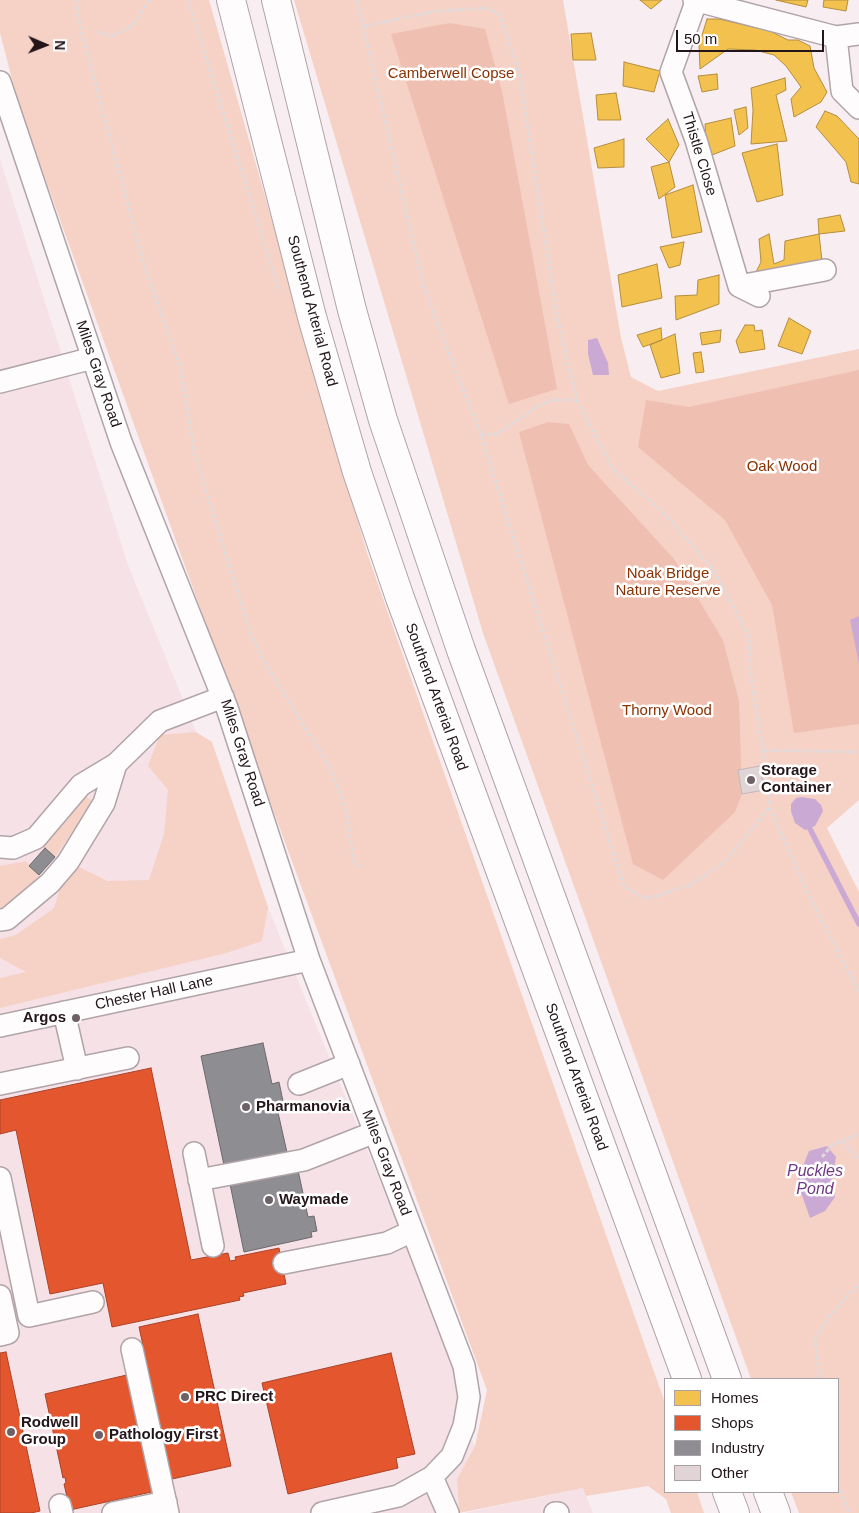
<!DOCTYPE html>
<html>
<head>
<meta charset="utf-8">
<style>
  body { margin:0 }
  #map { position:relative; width:859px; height:1513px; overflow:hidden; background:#f8eef1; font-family:Helvetica,sans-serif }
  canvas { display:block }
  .legend { position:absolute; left:664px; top:1378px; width:175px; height:115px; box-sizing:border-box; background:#fff; border:1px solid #a7a1a3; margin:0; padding:6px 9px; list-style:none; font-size:15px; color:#231519 }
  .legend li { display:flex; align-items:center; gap:10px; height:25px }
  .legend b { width:25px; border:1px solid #a7a1a3 }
  .north { position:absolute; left:20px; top:20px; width:50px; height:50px; -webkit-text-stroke:4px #fff; paint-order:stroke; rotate:91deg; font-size:14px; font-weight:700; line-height:20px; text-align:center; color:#231519 }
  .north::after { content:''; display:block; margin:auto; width:18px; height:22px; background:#231519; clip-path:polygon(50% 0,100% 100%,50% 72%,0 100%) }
  .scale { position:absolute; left:676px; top:30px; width:148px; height:22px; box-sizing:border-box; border:2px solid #231519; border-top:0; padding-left:6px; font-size:15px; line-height:18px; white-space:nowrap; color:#231519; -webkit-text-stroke:4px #fff; paint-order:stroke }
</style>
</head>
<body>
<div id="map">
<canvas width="859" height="1513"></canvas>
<ul class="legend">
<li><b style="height:14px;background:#f2c14e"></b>Homes</li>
<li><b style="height:14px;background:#e4572e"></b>Shops</li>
<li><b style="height:14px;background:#8d8d92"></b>Industry</li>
<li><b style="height:14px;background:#e1d4d6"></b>Other</li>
</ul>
<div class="north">N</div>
<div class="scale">50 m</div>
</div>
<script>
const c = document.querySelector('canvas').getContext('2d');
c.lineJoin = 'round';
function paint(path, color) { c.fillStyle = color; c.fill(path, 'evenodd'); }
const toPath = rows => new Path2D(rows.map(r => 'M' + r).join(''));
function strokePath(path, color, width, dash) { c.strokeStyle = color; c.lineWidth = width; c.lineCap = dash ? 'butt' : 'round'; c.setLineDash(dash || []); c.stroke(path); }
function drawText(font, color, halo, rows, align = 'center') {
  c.font = font + ' Helvetica,sans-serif'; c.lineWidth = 5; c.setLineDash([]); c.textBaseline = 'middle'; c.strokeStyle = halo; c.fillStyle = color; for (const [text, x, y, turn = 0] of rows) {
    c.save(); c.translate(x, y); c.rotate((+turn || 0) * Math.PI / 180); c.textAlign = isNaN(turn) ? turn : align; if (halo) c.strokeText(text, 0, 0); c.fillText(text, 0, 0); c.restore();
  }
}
const built = toPath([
  [0,159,128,565,456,1367,464,1426,475,1446,457,1479,459,1513,0,1513],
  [583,1488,593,1513,464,1513]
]);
const green = toPath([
  [0,0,209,0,367,553,665,1403,665,1492,697,1492,704,1513,671,1513,666,1499,648,1486,586,1496,583,1488,459,1513,457,1479,475,1446,487,1390,272,807,19,106,0,33],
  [294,0,563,0,621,338,631,377,658,391,859,349,859,800,827,828,859,892,859,1513,799,1513,791,1492,838,1492,838,1379,751,1379,483,633],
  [196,732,212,742,268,907,262,941,226,953,0,1008,0,978,26,972,0,958,0,939,16,935,54,908,68,862,108,881,149,880,164,834,168,790,148,766,160,735],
  [84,796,92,800,92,804,55,857,39,875,37,882,15,901,0,908,0,866,26,861,29,865,45,848,43,844]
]);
const forest = toPath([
  [450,23,485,29,502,91,557,389,509,404,391,34],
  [859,370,859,724,794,733,772,605,725,520,638,447,646,400,689,407],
  [548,422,569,424,588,465,674,559,723,640,739,701,742,794,735,812,663,880,633,864,519,432]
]);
const water = toPath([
  [597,338,608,363,609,375,593,375,588,354,588,340],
  [859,616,859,664,850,620],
  [801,797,815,799,821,805,823,811,815,826,805,830,795,823,791,811,791,804,796,798],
  [827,1146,836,1157,832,1180,835,1197,825,1211,810,1218,797,1181,809,1151]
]);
const homes = toPath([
  [640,0,662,0,651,9,640,0],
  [776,0,808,0,806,7,776,0],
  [824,0,848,0,846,11,823,7,824,0],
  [707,19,719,19,770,31,788,40,798,40,810,46,814,68,827,92,821,102,794,117,791,99,801,87,786,66,774,55,755,50,728,49,700,69,699,45,707,19],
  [591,33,596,60,573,60,571,34,591,33],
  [624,62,660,71,654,92,623,86,624,62],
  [717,74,718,89,702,92,698,76,717,74],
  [785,78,786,90,776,95,787,141,751,144,753,110,751,88,785,78],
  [616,93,621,120,598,120,596,95,616,93],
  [746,107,748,128,739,135,734,110,746,107],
  [825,111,837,116,859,139,859,184,851,182,846,162,816,127,825,111],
  [731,118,735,146,707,157,705,124,731,118],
  [668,119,679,145,669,162,646,139,668,119],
  [624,139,624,167,598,168,594,148,624,139],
  [777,144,783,195,757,202,742,153,777,144],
  [669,162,675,187,659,199,651,167,669,162],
  [693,185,702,232,672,238,665,195,693,185],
  [840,215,845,231,819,234,818,219,840,215],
  [769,234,774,264,784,260,785,241,819,234,822,261,756,272,761,262,759,239,769,234],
  [684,242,680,265,669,268,660,247,684,242],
  [657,264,662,298,622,307,618,275,657,264],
  [719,275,719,304,676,320,675,296,697,295,698,280,719,275],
  [789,318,811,331,802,354,778,346,789,318],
  [745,325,754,325,755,331,762,330,765,349,740,353,736,341,745,325],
  [661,328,662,340,643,347,637,335,661,328],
  [721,330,720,342,702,345,700,333,721,330],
  [675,334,680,373,661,378,650,345,675,334],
  [701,352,704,372,696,373,693,353,701,352]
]);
const shops = toPath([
  [151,1068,191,1260,228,1253,230,1261,236,1260,235,1257,279,1248,286,1284,243,1293,244,1296,239,1297,240,1300,112,1327,103,1283,50,1294,16,1130,0,1134,0,1100,151,1068],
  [198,1314,231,1466,172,1479,139,1327,198,1314],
  [6,1352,40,1511,31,1513,0,1513,0,1353,6,1352],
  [391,1353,415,1454,396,1458,398,1468,288,1494,262,1383,391,1353],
  [131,1374,156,1491,70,1510,64,1484,66,1483,65,1477,63,1478,45,1394,131,1374]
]);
const industry = toPath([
  [45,848,55,857,39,875,29,866,45,848],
  [263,1043,272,1084,279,1082,284,1106,277,1108,288,1157,225,1170,201,1056,263,1043],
  [298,1170,308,1217,314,1216,317,1231,311,1232,312,1237,244,1252,230,1184,298,1170]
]);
const stream = toPath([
  [810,829,859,924]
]);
const building = toPath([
  [760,766,764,790,742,794,738,770,760,766]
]);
const path = toPath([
  [76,0,80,26,145,268,180,366,195,455,251,635,266,665,330,767,346,809,354,862,362,869],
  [188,0,279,290],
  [357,0,424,288,481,435,624,886,643,898,657,896,690,885,726,861,769,808],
  [364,26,437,11,488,8,500,15,519,71,558,321,577,400,613,469,663,512,713,569,749,637,751,678,763,750,770,808,808,894,859,992],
  [98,32,112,36,133,25,150,0],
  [481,435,497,434,539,405,553,400,577,400],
  [763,750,859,752],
  [842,1141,859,1159],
  [822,1157,832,1145,859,1134],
  [820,1379,815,1339,829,1317,859,1283],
  [838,1484,849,1513]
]);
const minor = toPath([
  [694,0,836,37,859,34],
  [696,2,671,72,696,140,739,286,759,296],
  [836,37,842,91,859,108],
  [0,82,121,442,227,708,309,960,464,1366,469,1397,464,1426,452,1456,432,1477,398,1496,322,1513],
  [739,286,825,270],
  [0,382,93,358],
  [0,847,13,848,36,838,81,785,116,764,160,721,223,697],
  [0,920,7,919,50,883,68,862,104,803,116,764],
  [64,1012,77,1069],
  [0,1026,309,960],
  [0,1084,128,1058],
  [299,1084,349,1064],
  [194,1153,213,1246],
  [0,1178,29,1316,93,1302],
  [199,1180,304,1160,375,1132],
  [284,1263,387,1243,412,1231],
  [0,1296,8,1333,0,1335],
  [132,1349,168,1513],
  [432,1477,448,1513],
  [60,1505,62,1513],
  [113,1513,166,1502],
  [555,1513,558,1513]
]);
const highway = toPath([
  [231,0,312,317,357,472,400,598,687,1379],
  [276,0,352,310,383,420,461,650,727,1379],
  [727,1492,735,1513],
  [768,1492,776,1513]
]);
const markers = [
  [751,780,5,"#6e6165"],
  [76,1018,5,"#6e6165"],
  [246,1107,5,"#6e6165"],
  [269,1200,5,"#6e6165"],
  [185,1397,5,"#6e6165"],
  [11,1432,5,"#6e6165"],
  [99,1435,5,"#6e6165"]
];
const parkNames = [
  ["Camberwell Copse",451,74],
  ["Oak Wood",782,467],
  ["Noak Bridge",668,574],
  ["Nature Reserve",668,591],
  ["Thorny Wood",667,711]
];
const streetNames = [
  ["Thistle Close",699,154,73],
  ["Southend Arterial Road",312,311,75],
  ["Miles Gray Road",98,374,71],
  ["Southend Arterial Road",436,697,70],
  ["Miles Gray Road",242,753,72],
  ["Chester Hall Lane",154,993,-12],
  ["Southend Arterial Road",576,1077,70],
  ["Miles Gray Road",386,1163,69]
];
const poiNames = [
  ["Storage",761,771],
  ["Container",761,788],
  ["Argos",66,1018,"right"],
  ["Pharmanovia",256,1107],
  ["Waymade",279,1200],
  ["PRC Direct",195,1397],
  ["Rodwell",21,1423],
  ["Group",21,1440],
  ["Pathology First",109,1435]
];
const waterNames = [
  ["Puckles",815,1172],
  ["Pond",815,1190]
];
paint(built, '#f6e1e7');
paint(green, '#f6d1c5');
paint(forest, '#efc0b1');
paint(water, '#caa9d5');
paint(homes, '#f2c14e');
strokePath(homes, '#b48d3e', 1);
paint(shops, '#e4572e');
strokePath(shops, '#aa4328', 1);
paint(industry, '#8d8d92');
strokePath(industry, '#6d696e', 1);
strokePath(stream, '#caa9d5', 5.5);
paint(building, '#e1d4d6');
strokePath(building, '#c4b8b9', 1);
strokePath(minor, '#b0a4a8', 24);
strokePath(highway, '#b0a4a8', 30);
strokePath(path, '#dfdbdd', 3, [4, 2.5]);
strokePath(minor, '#fefcfd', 21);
strokePath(highway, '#fefcfd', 28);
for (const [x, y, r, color] of markers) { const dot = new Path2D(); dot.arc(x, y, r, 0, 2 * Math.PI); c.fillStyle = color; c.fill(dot); strokePath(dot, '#fff', 2); }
drawText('15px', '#8a3102', '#fff', parkNames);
drawText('15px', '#231519', '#fff', streetNames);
drawText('bold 15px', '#231519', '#fff', poiNames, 'left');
drawText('italic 16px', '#6f3985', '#fff', waterNames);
</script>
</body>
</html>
